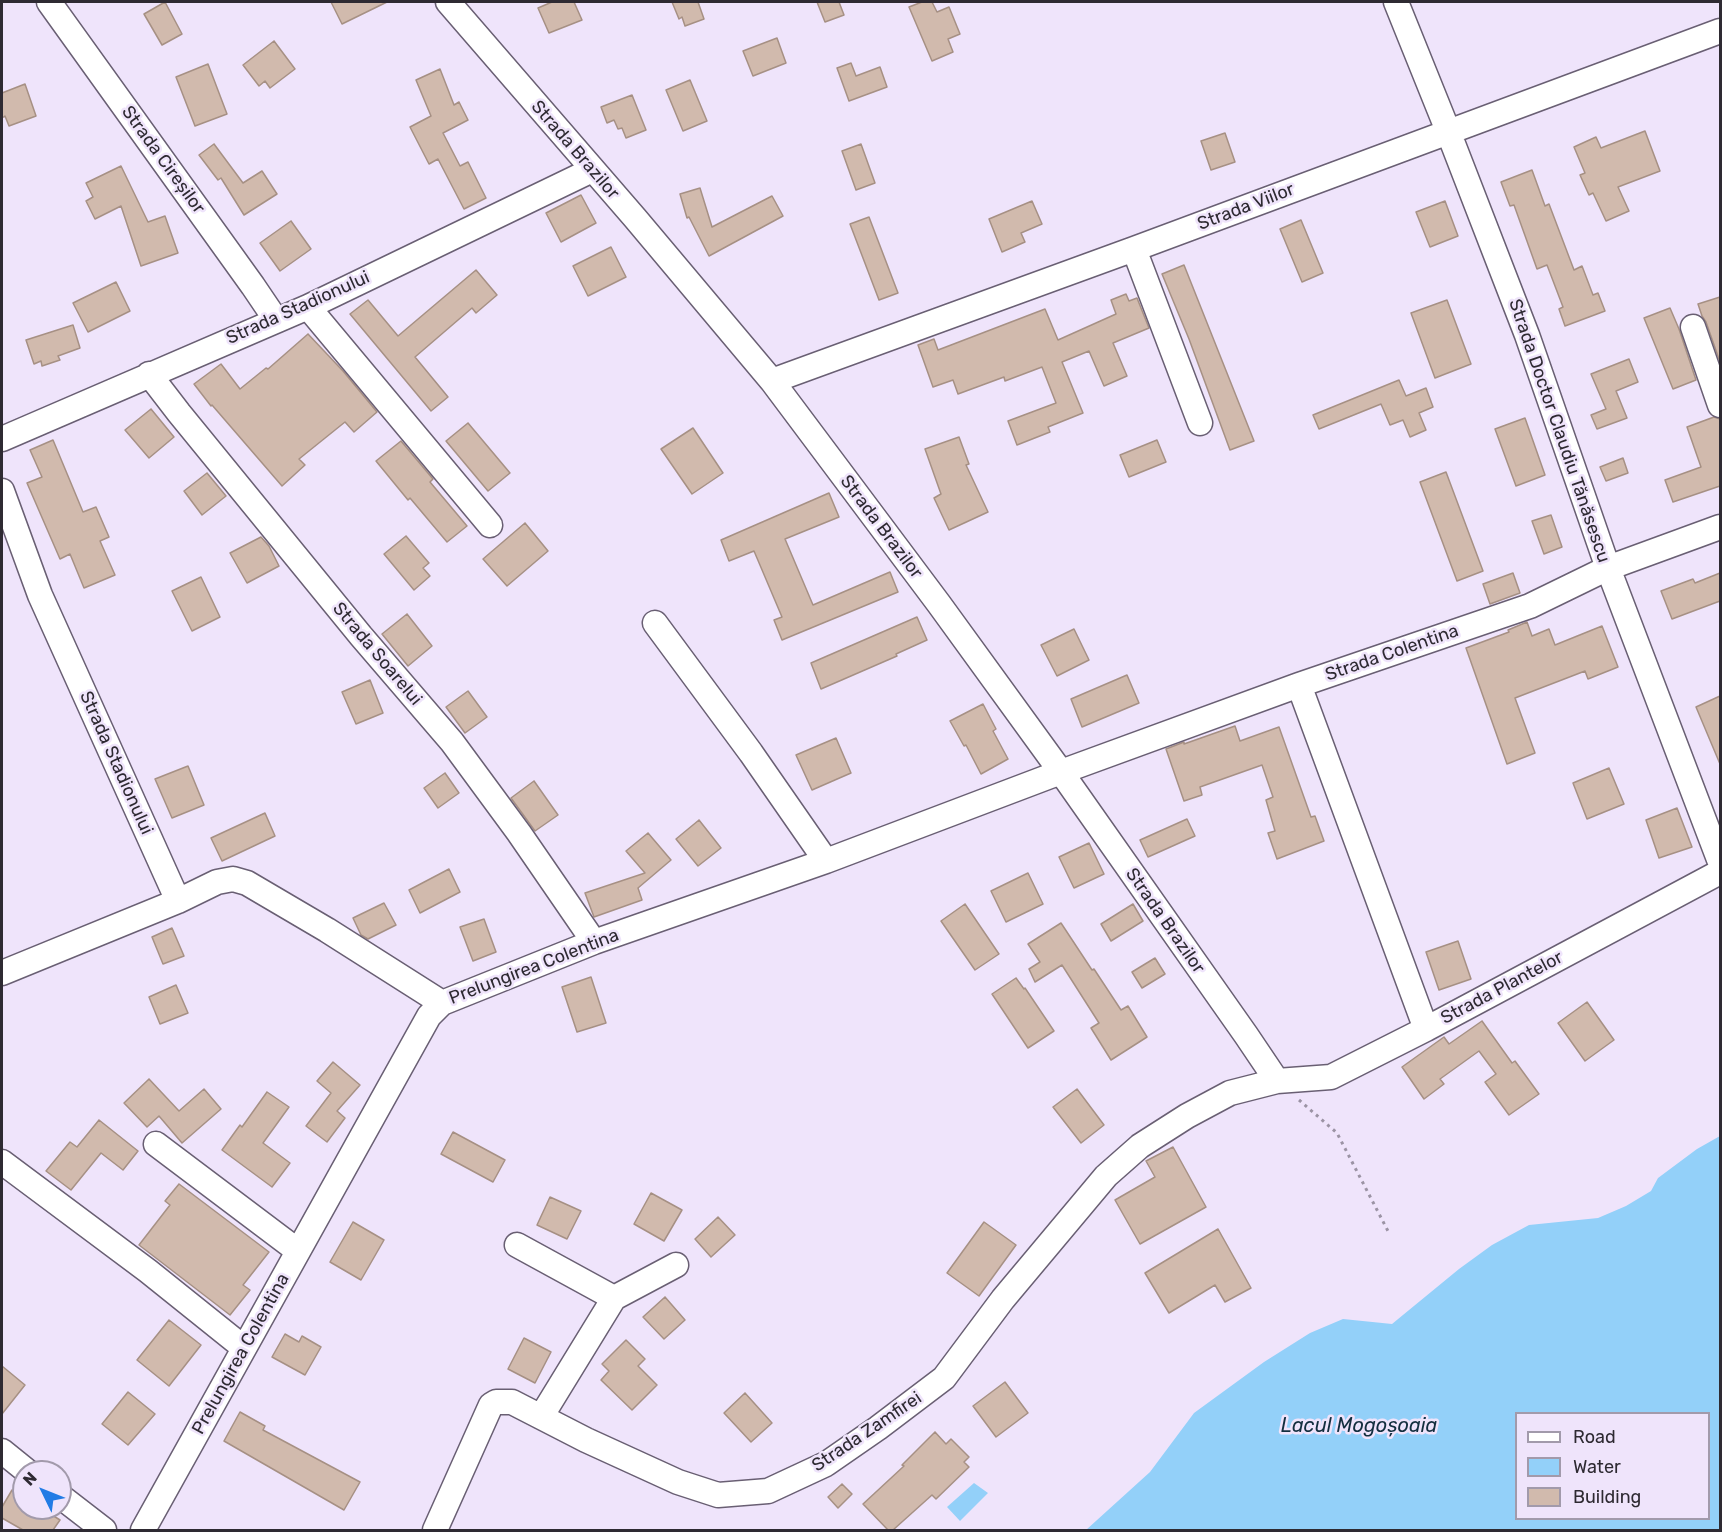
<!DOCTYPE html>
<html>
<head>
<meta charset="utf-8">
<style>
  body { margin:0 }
  #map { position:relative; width:1722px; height:1532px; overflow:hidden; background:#efe4fb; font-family:Rubik,sans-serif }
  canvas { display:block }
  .frame { position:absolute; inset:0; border:3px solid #2e2a32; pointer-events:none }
  .legend { position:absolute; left:1515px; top:1412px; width:195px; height:108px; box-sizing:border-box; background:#efe4fb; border:2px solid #a29aab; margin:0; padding:8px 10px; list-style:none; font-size:18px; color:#2e2a32 }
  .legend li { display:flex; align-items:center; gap:12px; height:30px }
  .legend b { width:30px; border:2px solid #a29aab }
  .north { position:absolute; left:12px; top:1460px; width:60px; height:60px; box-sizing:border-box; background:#efe4fb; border:2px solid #a29aab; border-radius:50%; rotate:313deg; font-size:16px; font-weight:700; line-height:24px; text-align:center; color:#2e2a32 }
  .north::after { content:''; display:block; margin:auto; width:21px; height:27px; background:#227ce5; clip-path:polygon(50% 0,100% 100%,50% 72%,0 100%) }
</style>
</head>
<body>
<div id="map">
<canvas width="1722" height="1532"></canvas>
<div class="frame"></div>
<ul class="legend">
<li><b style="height:8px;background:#fff"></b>Road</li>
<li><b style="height:16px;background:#93d0f9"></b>Water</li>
<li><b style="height:16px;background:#d1baad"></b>Building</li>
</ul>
<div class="north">N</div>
</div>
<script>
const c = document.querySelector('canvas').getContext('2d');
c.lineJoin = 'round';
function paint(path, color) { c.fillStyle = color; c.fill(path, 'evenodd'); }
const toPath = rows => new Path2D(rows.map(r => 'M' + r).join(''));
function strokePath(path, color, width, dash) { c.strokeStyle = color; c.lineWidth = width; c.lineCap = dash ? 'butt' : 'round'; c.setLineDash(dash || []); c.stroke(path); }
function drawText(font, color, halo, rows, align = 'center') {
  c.font = font + ' Rubik,sans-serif'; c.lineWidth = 5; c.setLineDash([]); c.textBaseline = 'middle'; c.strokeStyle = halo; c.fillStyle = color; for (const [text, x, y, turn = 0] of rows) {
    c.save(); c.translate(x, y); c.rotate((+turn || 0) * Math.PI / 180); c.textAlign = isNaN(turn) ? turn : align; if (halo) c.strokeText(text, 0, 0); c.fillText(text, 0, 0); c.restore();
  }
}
const water = toPath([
  [1720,1136,1720,1530,1086,1530,1150,1472,1194,1413,1264,1362,1310,1333,1343,1319,1392,1324,1459,1269,1492,1245,1529,1225,1598,1218,1626,1206,1651,1191,1658,1178,1697,1149],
  [1516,1414,1708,1414,1708,1518,1516,1518],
  [974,1483,988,1493,960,1521,947,1507]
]);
const building = toPath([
  [165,2,182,34,162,45,144,14,165,2],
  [331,2,387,2,342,24,331,2],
  [552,2,574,2,582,20,549,33,538,8,552,2],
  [672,2,698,2,704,19,685,26,682,17,679,19,672,2],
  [817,2,839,2,844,15,825,22,817,2],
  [922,2,932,2,937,12,949,7,960,34,948,39,953,52,932,61,909,7,922,2],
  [777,38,786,63,753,76,743,51,777,38],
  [274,41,295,69,270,88,265,81,259,86,243,65,274,41],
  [851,63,856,76,880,67,887,87,849,101,837,68,851,63],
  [208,64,227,114,195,126,176,77,208,64],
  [440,69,454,105,459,102,468,120,443,133,460,166,468,162,486,198,464,209,438,159,429,164,410,127,431,116,416,80,440,69],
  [690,80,707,121,683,131,666,90,690,80],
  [25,84,36,116,9,126,5,116,2,118,2,93,25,84],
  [632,95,646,130,626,138,622,128,618,129,614,120,607,123,601,107,632,95],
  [1645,131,1660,171,1618,187,1629,211,1606,221,1593,193,1589,195,1580,175,1585,173,1574,147,1596,137,1601,148,1645,131],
  [1225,133,1235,162,1211,170,1201,141,1225,133],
  [214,144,243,183,262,171,277,194,244,215,221,178,218,180,199,155,214,144],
  [861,144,875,183,856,190,842,151,861,144],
  [121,166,148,222,165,216,178,253,141,266,121,206,95,219,86,201,93,197,86,183,121,166],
  [1532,170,1545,206,1549,204,1574,270,1582,266,1593,295,1598,293,1605,311,1565,326,1559,309,1563,307,1547,265,1537,269,1514,205,1510,206,1501,182,1532,170],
  [700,188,712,227,772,196,783,216,709,256,689,217,687,218,680,194,700,188],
  [581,195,596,223,561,242,546,213,581,195],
  [1032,201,1042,224,1021,233,1025,242,1002,252,989,219,1032,201],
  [1445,201,1458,236,1430,247,1416,212,1445,201],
  [869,217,898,293,879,300,850,224,869,217],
  [1301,220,1323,273,1302,282,1280,229,1301,220],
  [291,221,311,249,280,271,260,243,291,221],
  [611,247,626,277,588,296,573,266,611,247],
  [1184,265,1254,441,1230,450,1189,339,1162,274,1184,265],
  [476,270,497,295,476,313,472,308,415,357,448,397,431,411,350,314,368,300,398,336,476,270],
  [116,282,130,311,88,332,73,303,116,282],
  [1126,294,1129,301,1137,298,1149,328,1113,343,1127,376,1104,386,1089,351,1062,362,1083,413,1048,427,1050,432,1017,445,1008,421,1056,403,1042,367,1005,381,1004,377,958,394,953,380,933,387,918,345,934,339,938,350,1045,309,1058,340,1116,314,1111,300,1126,294],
  [1720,297,1720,362,1706,322,1702,316,1698,304,1720,297],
  [1447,300,1471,364,1435,378,1411,313,1447,300],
  [1670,308,1679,329,1696,380,1673,389,1644,318,1670,308],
  [73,325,80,348,58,356,60,360,42,366,41,361,34,364,26,340,73,325],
  [308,334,343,371,377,412,354,432,345,422,299,459,305,465,282,486,212,405,211,406,194,384,221,364,240,389,266,368,268,369,308,334],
  [1629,359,1638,382,1616,391,1627,418,1597,429,1591,415,1606,409,1591,374,1629,359],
  [1399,380,1406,396,1426,388,1433,407,1419,413,1426,430,1410,437,1403,420,1390,425,1381,404,1319,429,1313,415,1399,380],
  [151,409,174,437,149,458,125,430,151,409],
  [1714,417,1720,419,1720,486,1673,502,1665,480,1701,467,1687,427,1714,417],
  [1525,418,1545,475,1516,486,1495,429,1525,418],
  [468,423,510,473,488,491,446,441,468,423],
  [693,428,723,473,692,494,661,449,693,428],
  [959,437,969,464,966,465,988,512,949,530,934,498,941,494,925,449,959,437],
  [53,440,83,512,96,507,109,537,100,541,115,575,84,588,70,554,60,559,27,483,42,477,30,450,53,440],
  [1157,440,1166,462,1129,477,1120,455,1157,440],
  [401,441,433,479,430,482,467,526,447,542,410,498,408,500,376,461,401,441],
  [1623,458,1628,473,1606,481,1600,467,1623,458],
  [1446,472,1483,571,1457,581,1420,482,1446,472],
  [207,473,226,496,202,515,184,491,207,473],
  [829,493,839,517,785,539,813,605,890,572,898,592,782,640,774,620,782,617,754,551,729,561,721,540,829,493],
  [1551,515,1562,547,1544,554,1532,521,1551,515],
  [525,523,548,551,507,586,483,559,525,523],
  [406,536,429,563,423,568,430,576,414,590,384,554,406,536],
  [261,537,269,546,279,566,247,583,230,553,261,537],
  [1513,573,1520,593,1490,604,1483,584,1513,573],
  [1720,573,1720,601,1672,619,1661,591,1693,579,1695,583,1720,573],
  [201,577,220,617,192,631,172,591,201,577],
  [407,614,432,646,408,666,382,634,407,614],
  [917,617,927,640,896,654,897,656,821,689,811,663,917,617],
  [1527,622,1532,636,1549,629,1555,645,1602,626,1618,667,1588,679,1585,671,1515,698,1535,753,1507,764,1466,648,1509,632,1508,630,1527,622],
  [1074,629,1089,660,1057,676,1041,645,1074,629],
  [1127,675,1139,703,1082,727,1071,699,1127,675],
  [370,680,383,713,356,724,342,692,370,680],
  [468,691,487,717,465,733,446,707,468,691],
  [1720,696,1720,764,1696,707,1720,696],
  [983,704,996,729,993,731,1008,759,981,774,966,745,964,746,950,721,983,704],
  [1235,726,1240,741,1279,727,1311,817,1315,816,1324,841,1277,859,1268,833,1275,831,1266,800,1273,797,1262,765,1200,787,1202,795,1184,801,1166,749,1184,742,1184,744,1235,726],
  [836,738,851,773,812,790,796,755,836,738],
  [188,766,204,805,172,818,155,779,188,766],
  [1609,768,1624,804,1587,819,1573,783,1609,768],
  [445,773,459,793,438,808,424,788,445,773],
  [534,781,558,815,535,831,511,798,534,781],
  [1677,808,1692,847,1659,858,1646,820,1677,808],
  [265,813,275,836,222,861,211,838,265,813],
  [1187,819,1195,836,1148,857,1140,840,1187,819],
  [699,820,721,848,698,866,676,839,699,820],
  [648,833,671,860,638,888,642,900,594,917,585,893,645,873,626,851,648,833],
  [1089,843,1104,874,1074,888,1059,857,1089,843],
  [449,869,460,892,420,913,409,890,449,869],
  [1028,873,1043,904,1006,922,991,891,1028,873],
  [384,903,396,925,368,939,361,935,353,918,384,903],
  [965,904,999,954,975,970,941,921,965,904],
  [1133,904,1143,921,1111,941,1101,924,1133,904],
  [484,919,496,952,473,961,460,927,484,919],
  [1061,923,1092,970,1094,969,1121,1010,1128,1006,1147,1037,1111,1060,1091,1028,1099,1023,1062,965,1035,982,1029,969,1040,962,1028,944,1061,923],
  [172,928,184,956,163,964,152,937,172,928],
  [1458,941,1471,979,1439,990,1426,952,1458,941],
  [1155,958,1165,974,1142,988,1132,972,1155,958],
  [591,977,606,1023,577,1032,562,987,591,977],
  [1016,978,1024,989,1025,988,1054,1031,1028,1048,992,994,1016,978],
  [176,985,188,1013,160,1024,149,997,176,985],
  [1587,1002,1614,1040,1585,1061,1558,1023,1587,1002],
  [1482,1021,1512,1063,1515,1061,1539,1094,1509,1115,1485,1082,1496,1074,1479,1051,1440,1079,1444,1084,1424,1099,1402,1067,1444,1037,1449,1044,1482,1021],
  [333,1062,360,1085,337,1111,345,1118,327,1142,306,1126,331,1093,317,1081,333,1062],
  [149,1079,179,1111,204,1089,221,1109,182,1143,159,1116,147,1127,124,1103,149,1079],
  [1077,1089,1104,1125,1081,1143,1053,1107,1077,1089],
  [267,1092,289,1107,263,1143,290,1163,272,1187,222,1150,240,1125,242,1127,267,1092],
  [99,1120,138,1151,123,1170,101,1153,71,1190,46,1171,70,1142,77,1147,99,1120],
  [453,1132,505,1160,493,1182,441,1154,453,1132],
  [1173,1147,1206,1207,1140,1244,1115,1200,1155,1177,1146,1161,1173,1147],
  [179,1184,269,1252,243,1285,250,1290,230,1315,139,1245,170,1205,165,1201,179,1184],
  [651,1193,682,1210,664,1241,634,1224,651,1193],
  [550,1197,581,1211,567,1239,537,1225,550,1197],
  [718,1217,735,1235,711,1257,695,1239,718,1217],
  [353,1222,384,1240,361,1280,330,1262,353,1222],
  [984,1222,1016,1245,979,1296,947,1273,984,1222],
  [1218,1229,1251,1288,1225,1302,1215,1285,1169,1313,1145,1273,1218,1229],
  [665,1297,685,1320,664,1339,643,1317,665,1297],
  [169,1320,201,1345,169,1386,137,1360,169,1320],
  [285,1334,299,1342,302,1336,321,1347,305,1375,272,1357,285,1334],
  [524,1338,551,1352,535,1383,508,1369,524,1338],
  [626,1340,645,1359,638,1366,657,1385,632,1410,601,1380,609,1371,602,1364,626,1340],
  [2,1366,25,1385,2,1414,2,1366],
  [1005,1382,1028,1413,996,1437,973,1406,1005,1382],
  [128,1392,155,1414,128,1445,102,1424,128,1392],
  [745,1393,772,1423,751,1442,724,1413,745,1393],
  [240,1412,265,1426,263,1430,360,1482,344,1510,224,1441,240,1412],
  [935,1432,946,1444,951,1439,969,1457,964,1462,969,1467,936,1499,932,1495,893,1530,888,1530,863,1504,904,1466,902,1465,935,1432],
  [842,1484,852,1494,838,1508,828,1497,842,1484],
  [12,1490,24,1497,24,1508,41,1508,60,1520,53,1530,23,1530,2,1518,2,1507,12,1490]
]);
const path = toPath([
  [1299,1100,1337,1133,1389,1233]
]);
const minor = toPath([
  [49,2,253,286,276,320],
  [448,2,635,218,772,381,939,604,1061,772,1246,1035,1277,1081],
  [1396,2,1448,131,1527,335,1608,568,1720,862],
  [1134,249,1200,423],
  [308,307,490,525],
  [1693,327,1720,405],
  [149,374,179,413,361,636,452,742,519,833,594,942],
  [772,381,1134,249,1720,31],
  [2,439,308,307,592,170],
  [2,491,40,595,178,901],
  [655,623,751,753,826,861],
  [1299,685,1426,1029],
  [2,973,178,901,217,882,233,879,247,883,327,930,442,1003],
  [156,1144,298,1251],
  [2,1162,148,1271,244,1348],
  [517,1245,614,1298],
  [541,1417,614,1298,676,1265],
  [2,1451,28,1472],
  [60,1496,104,1530],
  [143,1530,429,1016,442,1003,594,942,826,861,1061,772,1299,685,1530,606,1608,568,1720,527],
  [435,1530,491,1405,496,1402,512,1402,586,1440,678,1482,718,1495,768,1491,826,1464,878,1428,944,1378,1003,1299,1106,1176,1140,1146,1187,1116,1230,1093,1277,1081,1331,1077,1426,1029,1720,872]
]);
const streetNames = [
  ["Strada Brazilor",575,150,49],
  ["Strada Cireșilor",163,160,54],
  ["Strada Viilor",1246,207,-21],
  ["Strada Stadionului",298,308,-24],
  ["Strada Doctor Claudiu Tănăsescu",1559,431,71],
  ["Strada Brazilor",881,527,53],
  ["Strada Colentina",1392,653,-19],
  ["Strada Soarelui",377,654,50],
  ["Strada Stadionului",116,763,66],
  ["Strada Brazilor",1165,921,55],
  ["Prelungirea Colentina",534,967,-21],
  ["Strada Plantelor",1502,988,-28],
  ["Prelungirea Colentina",241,1354,-61],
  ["Strada Zamfirei",867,1432,-34]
];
const waterNames = [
  ["Lacul Mogoșoaia",1359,1426]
];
paint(water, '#93d0f9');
paint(building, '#d1baad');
strokePath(building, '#a69084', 1.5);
strokePath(minor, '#695f73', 27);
strokePath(path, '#9b93a4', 3, [3, 4.5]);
strokePath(minor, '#fff', 24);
drawText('18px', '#2e2a32', '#efe4fb', streetNames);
drawText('italic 20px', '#122e3f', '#efe4fb', waterNames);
</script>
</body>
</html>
